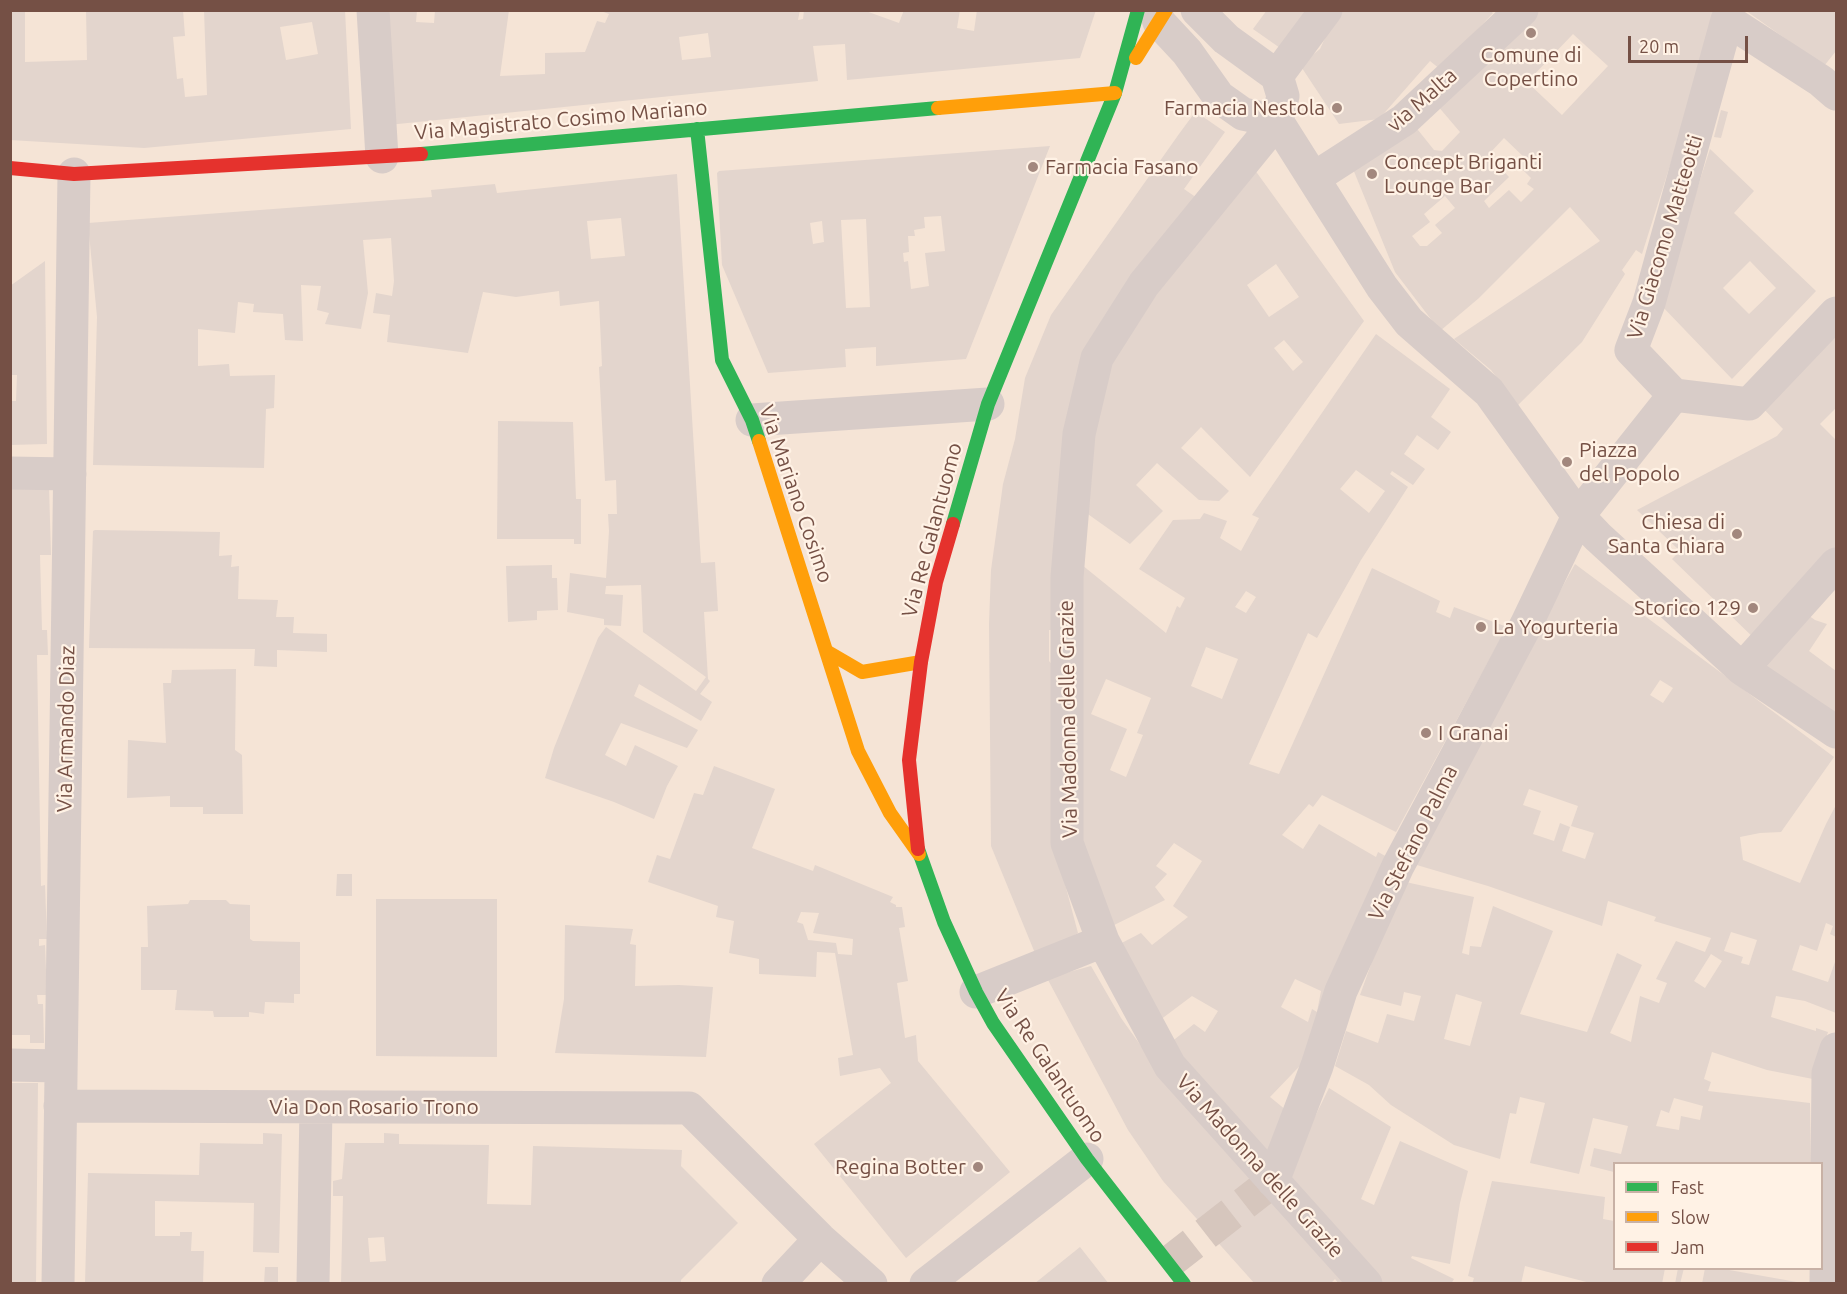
<!DOCTYPE html>
<html>
<head>
<meta charset="utf-8">
<style>
  body { margin:0 }
  #map { position:relative; width:1847px; height:1294px; overflow:hidden; background:#f7eee5; font-family:Ubuntu,sans-serif }
  canvas { display:block }
  .frame { position:absolute; inset:0; border:12px solid #755045; pointer-events:none }
  .legend { position:absolute; left:1613px; top:1162px; width:210px; height:108px; box-sizing:border-box; background:#fff2e5; border:2px solid #c8b1a5; margin:0; padding:8px 10px; list-style:none; font-size:18px; color:#755045 }
  .legend li { display:flex; align-items:center; gap:12px; height:30px }
  .legend b { width:30px; border:2px solid #c8b1a5 }
  .scale { position:absolute; left:1628px; top:36px; width:120px; height:27px; box-sizing:border-box; border:3px solid #755045; border-top:0; padding-left:8px; font-size:18px; line-height:21px; white-space:nowrap; color:#755045; -webkit-text-stroke:4px #fff2e5; paint-order:stroke }
</style>
</head>
<body>
<div id="map">
<canvas width="1847" height="1294"></canvas>
<div class="frame"></div>
<ul class="legend">
<li><b style="height:8px;background:#30b455"></b>Fast</li>
<li><b style="height:8px;background:#ff9f0a"></b>Slow</li>
<li><b style="height:8px;background:#e5322d"></b>Jam</li>
</ul>
<div class="scale">20 m</div>
</div>
<script>
const c = document.querySelector('canvas').getContext('2d');
c.lineJoin = 'round';
function paint(path, color) { c.fillStyle = color; c.fill(path, 'evenodd'); }
const toPath = rows => new Path2D(rows.map(r => 'M' + r).join(''));
function strokePath(path, color, width, dash) { c.strokeStyle = color; c.lineWidth = width; c.lineCap = dash ? 'butt' : 'round'; c.setLineDash(dash || []); c.stroke(path); }
function drawText(font, color, halo, rows, align = 'center') {
  c.font = font + ' Ubuntu,sans-serif'; c.lineWidth = 4.5; c.setLineDash([]); c.textBaseline = 'middle'; c.strokeStyle = halo; c.fillStyle = color; for (const [text, x, y, turn = 0] of rows) {
    c.save(); c.translate(x, y); c.rotate((+turn || 0) * Math.PI / 180); c.textAlign = isNaN(turn) ? turn : align; if (halo) c.strokeText(text, 0, 0); c.fillText(text, 0, 0); c.restore();
  }
}
const residential = toPath([
  [10,11,1836,11,1836,1283,11,1283],
  [1614,1164,1822,1164,1822,1268,1614,1268]
]);
const building = toPath([
  [10,10,25,10,25,62,87,60,86,10,183,10,185,36,173,37,177,79,183,78,185,97,207,95,204,10,345,10,351,129,144,148,10,140],
  [312,22,318,54,286,60,280,27],
  [383,10,417,10,416,22,434,23,435,10,509,10,500,76,545,74,545,53,585,52,597,21,605,23,609,14,598,10,800,10,798,20,803,19,804,10,863,10,899,23,904,10,960,10,957,28,974,31,977,10,1096,10,1080,58,847,80,845,44,813,46,818,81,388,125],
  [708,33,711,57,682,60,679,37],
  [1267,10,1313,10,1283,50,1253,29],
  [1338,10,1489,10,1493,13,1440,69,1430,61,1379,119,1339,124,1300,65,1320,49],
  [1540,10,1719,10,1642,254,1636,250,1622,270,1625,274,1582,342,1518,405,1491,370,1454,339,1600,241,1570,207,1479,298,1440,331,1395,272,1353,169,1414,125,1434,150,1442,151,1460,132,1437,105,1455,86],
  [1573,34,1608,66,1562,115,1527,82],
  [1504,138,1526,159,1519,166,1531,178,1527,184,1534,189,1521,202,1509,190,1489,208,1484,201,1509,177,1488,155],
  [1445,196,1455,208,1435,225,1442,233,1427,246,1420,246,1412,236,1430,222,1424,214],
  [1745,10,1836,10,1836,51,1824,66],
  [1721,110,1728,112,1721,138,1714,137],
  [1199,114,1225,132,1184,189,1197,198,1116,312,1053,630,1049,630,1049,661,1054,667,1053,839,1078,933,1037,958,991,846,989,624,991,570,1003,484,1015,439,1025,378,1051,315,1179,134,1193,115,1196,118],
  [1050,146,966,359,876,366,876,347,845,349,846,367,768,373,722,265,717,173,719,171],
  [941,216,945,251,925,253,929,286,911,289,908,261,904,262,903,253,909,252,908,236,915,236,914,230,925,228,924,217],
  [866,219,870,307,846,308,841,220],
  [822,221,824,242,813,244,810,223],
  [1710,149,1754,191,1734,213,1816,291,1732,379,1660,304],
  [1750,261,1776,288,1749,314,1723,288],
  [1252,166,1364,321,1250,477,1201,427,1181,448,1229,491,1219,501,1199,500,1157,463,1136,485,1163,511,1130,544,1078,507,1113,350],
  [1276,264,1299,297,1269,317,1247,285],
  [1284,340,1303,362,1293,371,1274,348],
  [677,174,701,563,715,562,718,611,704,612,708,679,710,681,700,694,712,702,701,721,639,684,634,696,698,730,687,748,621,723,605,755,626,766,635,745,678,766,667,786,654,819,614,802,545,778,554,748,598,638,606,627,696,691,706,677,643,632,641,585,606,586,605,594,623,595,621,626,604,625,604,619,567,612,570,573,606,578,609,531,608,514,617,514,616,480,605,481,599,367,602,366,599,301,560,306,559,291,516,297,483,292,468,353,387,342,390,315,373,313,376,293,392,296,394,281,391,238,363,240,368,293,361,329,325,324,329,313,317,310,321,286,301,285,303,341,285,340,283,314,253,312,254,304,238,302,235,333,198,329,198,366,229,364,230,376,275,375,274,408,266,409,264,468,93,465,97,317,88,223,432,197,431,190,495,184,497,193],
  [621,218,625,256,591,259,587,221],
  [45,261,47,444,10,445,10,401,16,401,17,375,10,375,10,286],
  [1836,327,1836,408,1820,424,1836,440,1836,549,1756,640,1672,559,1680,551,1637,510,1777,436,1783,429,1760,405],
  [1376,334,1450,389,1431,417,1451,432,1438,450,1417,435,1404,454,1425,469,1413,485,1392,471,1390,474,1408,487,1361,560,1317,638,1308,633,1249,764,1279,774,1372,568,1440,601,1436,612,1450,618,1454,607,1507,627,1396,832,1322,795,1313,807,1309,804,1282,835,1303,849,1319,824,1376,857,1378,852,1391,859,1317,1048,1270,1097,1292,1115,1263,1159,1170,1043,1194,1024,1205,1032,1218,1011,1192,996,1156,1023,1112,948,1141,933,1152,945,1188,917,1173,906,1202,861,1174,843,1156,866,1167,874,1155,887,1165,900,1106,929,1074,837,1082,565,1166,633,1177,606,1180,608,1185,598,1139,569,1173,520,1200,519,1204,513,1227,521,1220,538,1241,551,1259,518,1252,515],
  [1356,470,1385,491,1369,513,1340,489],
  [1246,591,1256,597,1246,613,1235,607],
  [1206,647,1238,659,1222,699,1191,686],
  [1106,679,1151,698,1137,733,1143,735,1126,777,1110,770,1127,729,1091,714],
  [1295,979,1321,991,1317,1012,1312,1009,1308,1022,1281,1007],
  [498,421,573,422,576,499,581,499,581,544,574,544,574,539,497,539],
  [49,486,51,555,40,555,42,630,47,630,48,655,37,655,41,886,45,885,47,939,39,939,39,946,45,945,47,995,37,995,38,1004,43,1004,44,1043,30,1043,30,1035,10,1035,10,487],
  [95,530,220,532,219,556,232,555,231,567,239,566,238,599,278,600,276,617,294,617,293,633,327,634,327,652,277,650,277,667,254,666,255,649,89,648,93,531],
  [1575,564,1834,757,1781,832,1760,833,1740,837,1743,860,1800,883,1826,824,1836,805,1836,937,1830,934,1833,926,1826,923,1817,951,1800,945,1792,970,1828,982,1836,959,1836,1013,1805,1001,1776,996,1771,1017,1816,1031,1816,1028,1828,1032,1813,1079,1767,1070,1712,1052,1704,1079,1711,1082,1708,1091,1810,1103,1811,1164,1614,1164,1614,1172,1590,1166,1594,1148,1621,1154,1628,1126,1593,1118,1579,1174,1530,1163,1545,1103,1520,1097,1516,1114,1510,1113,1500,1159,1454,1145,1391,1105,1369,1085,1335,1066,1346,1031,1378,1043,1387,1014,1414,1021,1421,996,1404,992,1401,1006,1360,995,1401,881,1474,897,1462,953,1469,955,1470,946,1481,947,1493,906,1553,931,1520,1014,1587,1032,1617,953,1642,965,1610,1033,1631,1042,1640,996,1659,1003,1667,983,1656,979,1676,941,1705,952,1711,938,1654,921,1656,917,1608,901,1602,926,1488,886,1410,863],
  [1660,680,1673,688,1663,703,1650,695],
  [1529,789,1578,806,1571,826,1594,833,1585,859,1562,851,1570,827,1560,823,1554,841,1533,834,1541,811,1523,805],
  [1731,932,1757,940,1749,965,1741,963,1743,957,1724,951],
  [1711,954,1722,961,1705,988,1694,981],
  [1456,994,1482,1002,1470,1046,1444,1039],
  [1674,1098,1703,1106,1700,1120,1681,1116,1679,1130,1656,1126,1661,1110,1669,1113],
  [552,565,552,578,557,578,558,610,537,611,537,620,508,622,506,566],
  [1802,611,1815,620,1827,624,1809,651,1836,671,1836,719,1763,668],
  [236,669,235,750,242,755,243,814,203,814,203,807,170,807,170,796,127,798,128,740,166,743,163,683,171,683,172,670],
  [714,766,775,789,752,848,813,871,815,865,893,897,890,902,896,905,896,907,902,907,905,927,899,928,908,981,897,983,905,1038,916,1035,918,1061,1010,1172,906,1258,814,1144,891,1083,880,1068,840,1076,838,1058,853,1055,835,953,817,952,816,977,759,974,759,959,729,953,734,921,716,917,718,906,648,882,657,855,670,859,694,793,703,795],
  [801,912,819,913,813,933,853,939,852,955,838,954,836,943,808,940,803,924,797,922],
  [337,874,352,874,352,896,336,896],
  [376,899,497,899,497,1057,376,1056],
  [190,900,226,900,230,904,250,905,250,939,253,941,300,942,300,994,294,994,294,1003,265,1002,264,1014,249,1012,249,1017,214,1017,213,1011,175,1010,177,990,141,990,141,947,148,947,147,906,188,904],
  [565,925,633,929,630,944,636,945,635,986,679,985,713,987,706,1057,555,1053,564,999],
  [1091,966,1121,1018,1176,1095,1347,1284,1339,1284,1335,1279,1330,1284,1255,1284,1163,1181,1128,1130,1047,978],
  [10,1083,38,1083,36,1284,10,1284],
  [1329,1088,1391,1127,1361,1199,1374,1205,1400,1141,1468,1171,1460,1203,1450,1264,1412,1256,1411,1258,1454,1279,1451,1284,1378,1284,1285,1178],
  [263,1133,282,1134,279,1253,253,1252,254,1203,155,1201,155,1236,180,1236,180,1232,192,1232,191,1251,204,1251,203,1284,85,1284,88,1173,199,1175,200,1143,263,1144],
  [384,1133,399,1134,399,1144,489,1145,487,1204,531,1205,533,1146,682,1150,681,1166,738,1223,681,1280,681,1284,341,1284,343,1196,333,1196,333,1181,342,1179,345,1143,384,1143],
  [384,1237,386,1261,370,1262,368,1238],
  [1492,1181,1605,1197,1603,1219,1614,1221,1614,1268,1665,1268,1662,1284,1594,1284,1525,1266,1521,1284,1472,1284,1474,1278,1468,1276],
  [1080,1247,1109,1284,1034,1284],
  [265,1267,278,1267,278,1284,264,1284],
  [1678,1268,1684,1268,1680,1284,1675,1284],
  [1705,1268,1718,1268,1808,1284,1702,1284]
]);
const streetTunnel = toPath([
  [1167,1264,1273,1181]
]);
const street = toPath([
  [373,10,382,157],
  [1155,10,1159,22,1187,52,1219,97,1243,114,1277,121,1382,287,1409,322,1489,392,1578,516,1598,537,1742,669,1836,732],
  [1197,10,1226,39,1277,76,1283,96,1277,121,1144,284,1097,358,1079,434,1067,577,1067,843,1103,941,1170,1066,1366,1284],
  [1277,76,1326,10],
  [1314,178,1404,120,1522,10],
  [1674,395,1749,404,1836,313],
  [752,420,988,404],
  [10,473,70,474],
  [1742,669,1836,564],
  [976,992,1103,941],
  [10,1065,61,1066],
  [60,1106,689,1108,820,1239,871,1284],
  [1273,1181,1317,1066,1341,991,1398,866,1526,625,1578,516,1674,395,1631,350,1649,303,1727,20,1821,81,1836,94],
  [58,1284,74,174],
  [313,1284,316,1107],
  [778,1284,820,1239],
  [926,1284,1087,1159],
  [1826,1284,1828,1073,1836,1049]
]);
const fast = toPath([
  [697,129,722,360,752,420,759,441],
  [421,154,938,108],
  [953,524,988,404,1115,93,1138,10],
  [918,849,944,922,976,992,993,1023,1087,1159,1184,1284]
]);
const slow = toPath([
  [1136,58,1166,10],
  [938,108,1115,93],
  [759,441,858,751,890,813,919,854],
  [826,651,862,672,921,662]
]);
const jam = toPath([
  [10,168,74,174,421,154],
  [918,849,909,760,921,662,936,582,953,524]
]);
const markers = [
  [1531,33,6,"#a2877d"],
  [1337,108,6,"#a2877d"],
  [1033,167,6,"#a2877d"],
  [1372,174,6,"#a2877d"],
  [1567,462,6,"#a2877d"],
  [1737,534,6,"#a2877d"],
  [1753,608,6,"#a2877d"],
  [1481,627,6,"#a2877d"],
  [1426,733,6,"#a2877d"],
  [978,1167,6,"#a2877d"]
];
const poiNames = [
  ["Comune di",1531,55,"center"],
  ["Copertino",1531,79,"center"],
  ["Farmacia Nestola",1325,108,"right"],
  ["Concept Briganti",1384,162],
  ["Lounge Bar",1384,186],
  ["Farmacia Fasano",1045,167],
  ["Piazza",1579,450],
  ["del Popolo",1579,474],
  ["Chiesa di",1725,522,"right"],
  ["Santa Chiara",1725,546,"right"],
  ["Storico 129",1741,608,"right"],
  ["La Yogurteria",1493,627],
  ["I Granai",1438,733],
  ["Regina Botter",966,1167,"right"]
];
const streetNames = [
  ["via Malta",1422,100,-41],
  ["Via Magistrato Cosimo Mariano",561,120,-5],
  ["Via Giacomo Matteotti",1665,237,-73],
  ["Via Mariano Cosimo",796,494,71],
  ["Via Re Galantuomo",932,530,-75],
  ["Via Madonna delle Grazie",1068,719,-91],
  ["Via Armando Diaz",66,729,-89],
  ["Via Stefano Palma",1413,843,-63],
  ["Via Re Galantuomo",1050,1066,56],
  ["Via Don Rosario Trono",374,1107],
  ["Via Madonna delle Grazie",1260,1166,48]
];
paint(residential, '#f5e4d6');
paint(building, '#e3d5cd');
strokePath(streetTunnel, '#d6c6bd', 33, [33, 16]);
strokePath(street, '#d8ccc8', 33);
strokePath(fast, '#30b455', 14);
strokePath(slow, '#ff9f0a', 14);
strokePath(jam, '#e5322d', 14);
for (const [x, y, r, color] of markers) { const dot = new Path2D(); dot.arc(x, y, r, 0, 2 * Math.PI); c.fillStyle = color; c.fill(dot); strokePath(dot, '#fff2e5', 2); }
drawText('21px', '#755045', '#fff2e5', poiNames, 'left');
drawText('21px', '#755045', '#fff2e5', streetNames);
</script>
</body>
</html>
